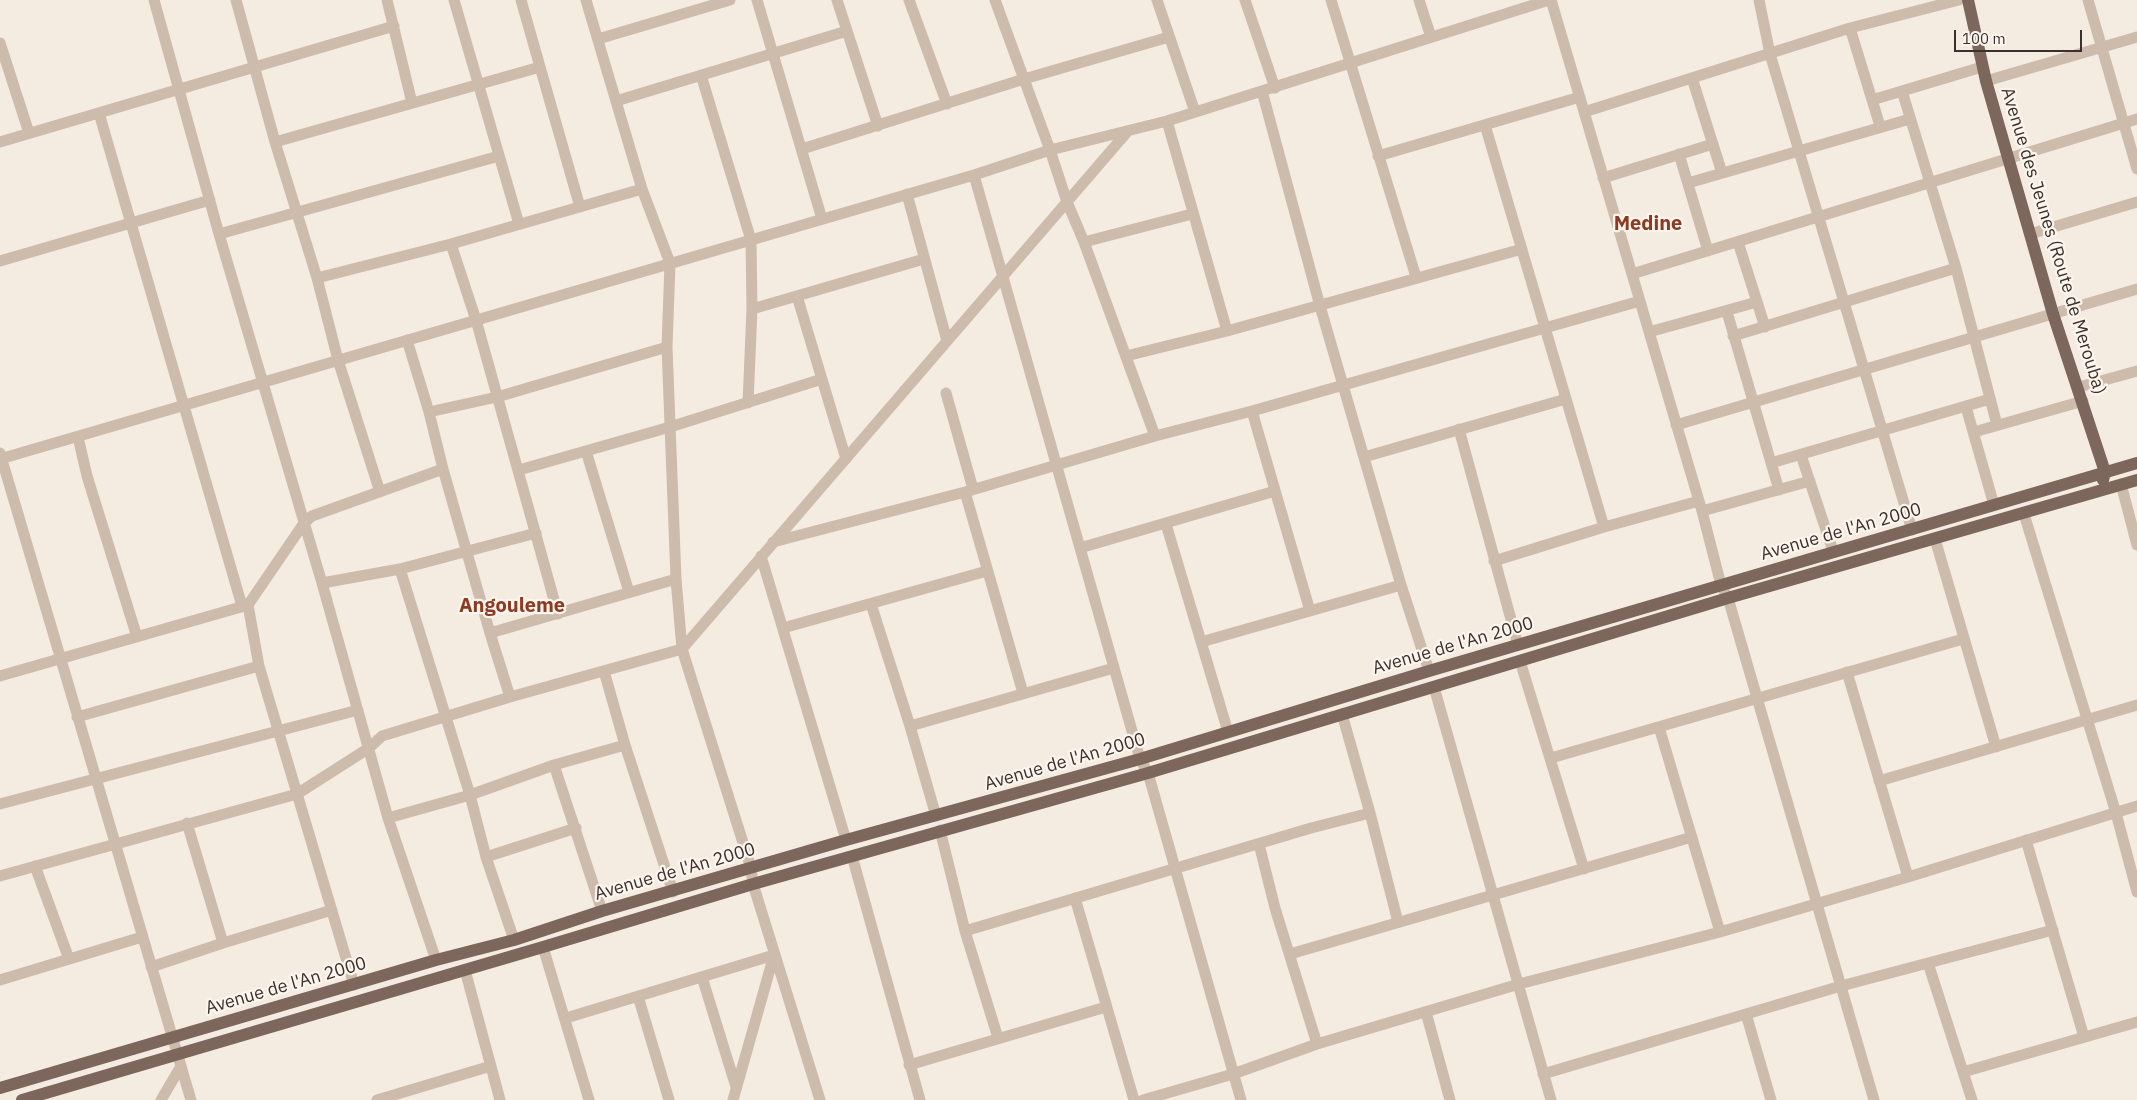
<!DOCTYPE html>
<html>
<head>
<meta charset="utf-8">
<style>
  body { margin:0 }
  #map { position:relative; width:2137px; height:1100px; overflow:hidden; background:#f4ebe1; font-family:"IBM Plex Sans",sans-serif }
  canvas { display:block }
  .scale { position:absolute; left:1954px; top:30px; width:128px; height:22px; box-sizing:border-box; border:2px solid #3b302b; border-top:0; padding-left:6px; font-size:15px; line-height:18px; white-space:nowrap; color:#3b302b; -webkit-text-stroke:4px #fbf5ee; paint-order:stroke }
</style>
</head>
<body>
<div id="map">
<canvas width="2137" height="1100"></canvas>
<div class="scale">100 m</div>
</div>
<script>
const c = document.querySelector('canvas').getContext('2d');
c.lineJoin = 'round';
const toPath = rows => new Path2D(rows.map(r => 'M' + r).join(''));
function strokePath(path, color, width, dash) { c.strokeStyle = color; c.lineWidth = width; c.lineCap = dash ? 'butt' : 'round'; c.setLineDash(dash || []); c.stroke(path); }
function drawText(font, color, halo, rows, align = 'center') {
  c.font = font + ' "IBM Plex Sans",sans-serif'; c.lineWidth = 4.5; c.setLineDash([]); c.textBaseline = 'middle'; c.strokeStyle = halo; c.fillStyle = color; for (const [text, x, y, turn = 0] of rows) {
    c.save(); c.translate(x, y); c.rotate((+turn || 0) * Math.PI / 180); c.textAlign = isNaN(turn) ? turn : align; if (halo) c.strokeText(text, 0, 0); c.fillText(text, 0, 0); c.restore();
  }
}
const minor = toPath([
  [154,0,219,234,322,583,388,818,436,960],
  [236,0,275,142,317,278,338,360,380,492],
  [387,0,412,103],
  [454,0,519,224],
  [521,0,580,207],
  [586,0,642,189,670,263,667,347,676,579,682,649,751,868,753,884,820,1100],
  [757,0,822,219],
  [837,0,878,126],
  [909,0,947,104],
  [995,0,1050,150,1067,202,1084,242,1155,436],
  [1157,0,1195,112],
  [1245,0,1275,88],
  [1331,0,1416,277],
  [1419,0,1431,37],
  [1551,0,1702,511,1721,585,1728,598,1874,1100],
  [1759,0,1770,54,1912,530],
  [2088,0,2137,169],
  [1850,28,1880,126],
  [598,39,730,0],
  [0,43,29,133],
  [701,75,751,240,752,309,748,403],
  [1692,78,1722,173],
  [1986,81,2137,37],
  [1262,91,1320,306,1401,585,1429,671],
  [1902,91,1956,268,1997,425],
  [1872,100,1982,67],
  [616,101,847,31],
  [1584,112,1850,28,1959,0],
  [99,113,242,606],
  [1167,121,1227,331],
  [1485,125,1604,527],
  [0,142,394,26],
  [275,142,540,67],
  [802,149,1024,79,1169,37],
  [1679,154,1708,251],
  [1378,156,1580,97],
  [974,175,1140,759,1148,773,1241,1100],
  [1603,178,1713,144],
  [1688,183,1910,119],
  [907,194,947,341],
  [219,234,499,156],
  [2030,234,2137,202],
  [1084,242,1192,214],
  [1738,242,1765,327],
  [451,244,476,320,558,614],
  [0,261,210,200],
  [1632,274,2137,119],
  [317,278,451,244,642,189],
  [797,296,846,459],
  [752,309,924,259],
  [1727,312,1779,490],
  [1649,332,1757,302],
  [1733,336,1956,268],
  [407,340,429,412,443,469,490,633,510,697],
  [1126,356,1227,331,1522,249],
  [2079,387,2137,371],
  [946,393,973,489],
  [1966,407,1994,505],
  [1252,411,1310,611],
  [429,412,497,397,667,347],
  [1676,425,2137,289],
  [1459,429,1518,645],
  [1974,432,2083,401],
  [78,437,87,476,137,637],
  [586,451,629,592],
  [0,453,191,1100],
  [1801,455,1833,551],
  [1364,457,1566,399],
  [0,459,974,175,1050,150,1167,121,1549,0],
  [1771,463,1990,399],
  [519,470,670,427,822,379],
  [2121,484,2137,545],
  [965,492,1023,693],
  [1702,511,1810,481],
  [2024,514,2116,813,2137,892],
  [1166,524,1228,732],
  [1935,539,1996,747],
  [773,542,965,492,1155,436,1252,411,1640,301],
  [1080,548,1275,491],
  [761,556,846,840],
  [1494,561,1604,527,1699,501],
  [400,569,470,795,486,857,514,940],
  [322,583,400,569,536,533],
  [871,604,910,726,936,816],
  [248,605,259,666,354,985],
  [783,628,987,571],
  [490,633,676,579],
  [1201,642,1401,585],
  [1520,661,1584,869],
  [604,671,625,745,673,892],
  [1847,672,1908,877],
  [0,676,248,605,304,523,312,516,443,469],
  [1434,687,1551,1100],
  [1342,714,1370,813,1398,922],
  [77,717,259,666],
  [910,726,1114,668],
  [1659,727,1720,932],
  [1551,758,1963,639],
  [554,765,602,911],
  [1879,781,2137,705],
  [0,804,358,710],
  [388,818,470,795,554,765,625,745],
  [940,830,965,931,998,1038],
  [2026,840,2084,1037],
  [1259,844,1275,908,1317,1044],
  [852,856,920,1100],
  [486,857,576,828],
  [35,866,69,959],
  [0,876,297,794,369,748,382,736,510,697,682,649,1128,131],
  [1075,898,1134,1100],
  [965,931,1311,828,1370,813],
  [223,943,332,910],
  [543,947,589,1100],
  [1290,954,1692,837],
  [1928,963,1972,1100],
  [151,967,223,943,187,823],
  [465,970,500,1100],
  [702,977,736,1087],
  [0,980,142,937],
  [638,996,669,1100],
  [1426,1012,1450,1100],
  [1746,1014,1771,1100],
  [566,1018,774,955],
  [909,1065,1106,1007],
  [1963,1072,2137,1022],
  [1543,1074,1841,986,2053,930],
  [161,1100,181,1066],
  [377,1100,491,1066],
  [733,1100,774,955],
  [1143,1100,1233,1074,1317,1044,1519,984,1720,932,1908,877,2137,806]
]);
const major = toPath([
  [1968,0,1986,81,2053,314,2105,472,2103,480],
  [0,1088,436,960,514,940,602,911,846,840,1140,759,1429,671,2137,463],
  [22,1100,543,947,753,884,1148,773,1728,598,2137,480]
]);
const streetNames = [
  ["Avenue des Jeunes (Route de Merouba)",2053,241,73],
  ["Avenue de l'An 2000",1841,532,-16],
  ["Avenue de l'An 2000",1453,646,-16],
  ["Avenue de l'An 2000",1065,762,-16],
  ["Avenue de l'An 2000",675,872,-16],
  ["Avenue de l'An 2000",286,986,-16]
];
const quarterNames = [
  ["Medine",1648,224],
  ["Angouleme",512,606]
];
strokePath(minor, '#cdbbac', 11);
strokePath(major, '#7d675c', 12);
drawText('18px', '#3b302b', '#fbf5ee', streetNames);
drawText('bold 20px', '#8c3b22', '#fbf5ee', quarterNames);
</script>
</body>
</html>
